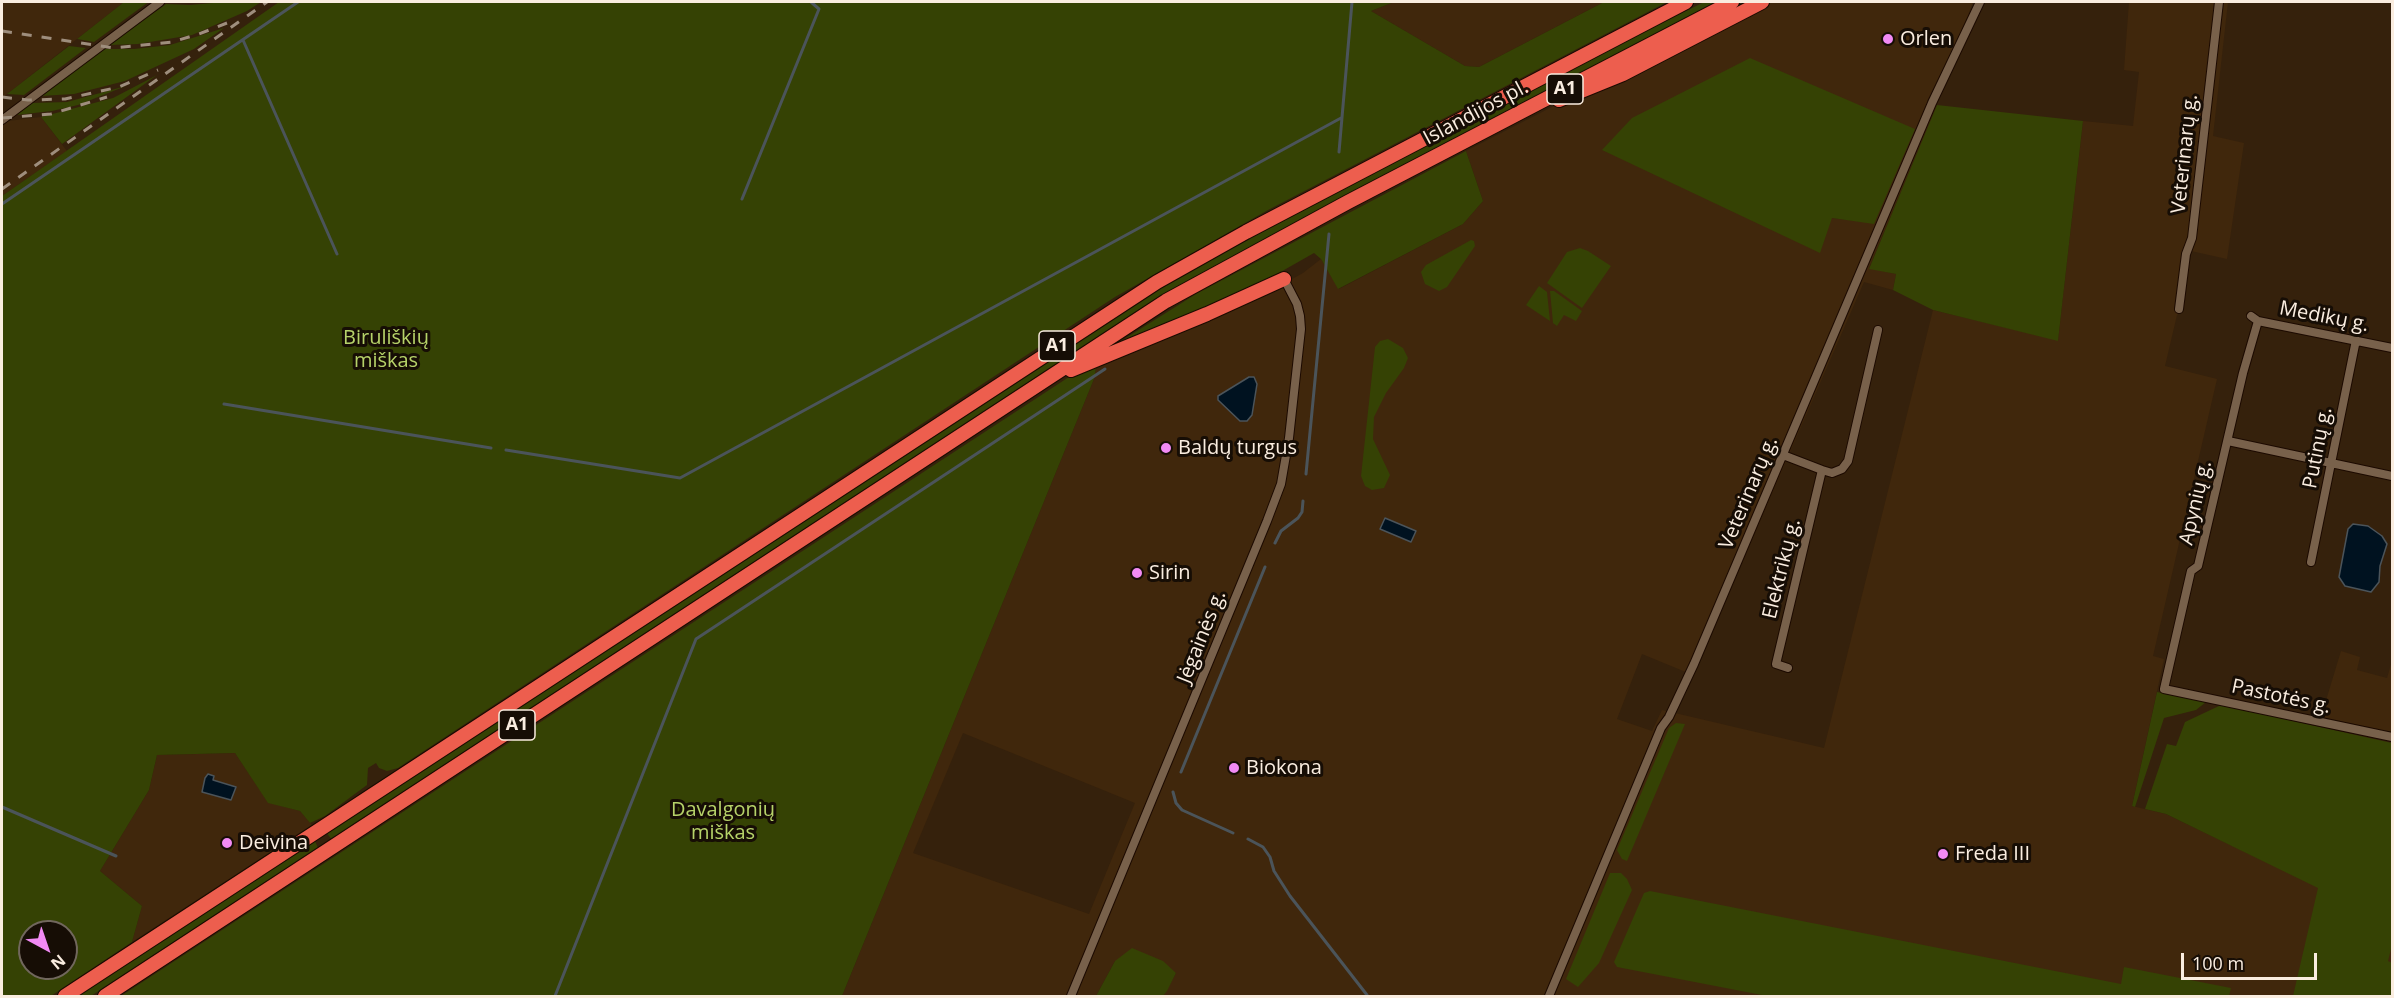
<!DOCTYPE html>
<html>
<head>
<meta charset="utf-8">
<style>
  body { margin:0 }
  #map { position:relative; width:2394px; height:998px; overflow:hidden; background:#35210c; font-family:"Open Sans",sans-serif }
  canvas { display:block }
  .frame { position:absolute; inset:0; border:3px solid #faede0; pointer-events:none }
  .north { position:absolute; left:18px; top:920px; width:60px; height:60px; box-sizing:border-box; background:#160d05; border:2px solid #71675d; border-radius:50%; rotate:140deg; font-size:16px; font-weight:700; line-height:24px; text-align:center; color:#faede0 }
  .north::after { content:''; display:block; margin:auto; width:21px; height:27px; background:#f18af4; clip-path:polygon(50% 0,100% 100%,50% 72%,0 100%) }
  .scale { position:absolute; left:2181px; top:953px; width:136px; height:27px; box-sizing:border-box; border:3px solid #faede0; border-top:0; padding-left:8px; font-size:18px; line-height:21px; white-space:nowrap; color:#faede0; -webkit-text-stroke:4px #160d05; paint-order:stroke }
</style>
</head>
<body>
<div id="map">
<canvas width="2394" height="998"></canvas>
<div class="frame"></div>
<div class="north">N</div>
<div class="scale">100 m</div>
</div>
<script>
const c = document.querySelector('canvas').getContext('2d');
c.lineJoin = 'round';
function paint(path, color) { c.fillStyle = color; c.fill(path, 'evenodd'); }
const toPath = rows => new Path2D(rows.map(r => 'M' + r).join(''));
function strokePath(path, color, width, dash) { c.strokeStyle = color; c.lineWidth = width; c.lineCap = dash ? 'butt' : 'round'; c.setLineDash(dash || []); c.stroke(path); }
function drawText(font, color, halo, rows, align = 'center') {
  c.font = font + ' "Open Sans",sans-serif'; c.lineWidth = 6; c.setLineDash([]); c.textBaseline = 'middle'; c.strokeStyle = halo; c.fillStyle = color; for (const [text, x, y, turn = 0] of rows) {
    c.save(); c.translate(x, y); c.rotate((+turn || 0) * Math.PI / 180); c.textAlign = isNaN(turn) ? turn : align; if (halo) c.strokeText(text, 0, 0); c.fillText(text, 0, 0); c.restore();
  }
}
const built = toPath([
  [2,2,124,2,2,98],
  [1394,2,1604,2,1479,67,1465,66,1371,11],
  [1770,2,1973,2,1962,31,1927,101,1937,105,1869,268,1896,274,1893,290,1864,282,1693,675,1642,654,1617,719,1652,731,1662,710,1824,748,1933,310,2058,340,2083,121,2133,126,2139,72,2124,70,2129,2,2228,2,2213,136,2244,143,2227,259,2191,251,2184,309,2177,315,2165,366,2217,379,2153,656,2164,659,2132,806,2166,814,2392,922,2392,996,1163,996,1176,973,1115,961,1096,996,842,996,1094,379,1097,363,1256,299,1303,273,1321,259,1339,289,1463,224,1483,201,1466,151,1708,27,1751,17,1762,6],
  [1914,129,1874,223,1832,218],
  [963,733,1135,803,1089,914,913,853],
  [41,117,67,151,2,196,2,126,8,121],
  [2341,651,2360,657,2357,670,2387,678,2392,661,2392,732,2321,717],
  [235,753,268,802,300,811,312,825,132,942,142,906,100,871,149,790,157,755]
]);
const green = toPath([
  [124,2,147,3,94,42,77,39],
  [224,2,261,2,247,11,192,35,138,44,109,45,166,4,190,5],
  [279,2,1394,2,1371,11,1465,66,1479,67,1604,2,1667,2,1268,210,1115,297,398,768,387,771,379,768,376,763,368,768,367,785,325,816,310,823,300,811,268,803,235,753,157,755,149,790,100,871,142,906,132,942,51,996,2,996,2,196],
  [30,932,66,932,66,968,30,968],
  [1704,2,1718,2,1323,208,1195,277,1130,316,332,840,326,832,1108,320,1180,276,1559,75],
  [224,28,194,49,125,81,74,94,40,96,103,49,134,49,170,45],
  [69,46,86,48,24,95,7,94],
  [1750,58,1915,129,1874,224,1832,218,1820,253,1602,150,1632,118],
  [157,75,62,144,41,117,113,98],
  [126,86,78,105,52,111,16,115,31,103,67,102],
  [1937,105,2083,121,2058,341,1933,310,1893,290,1896,274,1869,269],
  [1466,151,1483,201,1463,224,1338,289,1321,259,1314,253,1270,278,1256,289,1110,348,1196,294],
  [1471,240,1474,241,1475,246,1447,287,1439,291,1425,284,1421,272,1426,265],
  [1580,248,1588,251,1611,266,1582,308,1547,283,1567,252],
  [1539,286,1547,292,1550,321,1526,305],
  [1550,291,1554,291,1582,311,1576,321,1564,315,1557,326,1553,323],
  [1388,339,1403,348,1408,358,1404,368,1386,393,1374,417,1373,439,1390,475,1384,488,1372,490,1365,486,1361,476,1375,347,1380,341],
  [1097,363,1094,379,842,996,121,996,1072,375],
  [2157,692,2206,702,2196,710,2164,718,2135,807,2132,806],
  [2221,705,2392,743,2392,945,2388,961,2392,963,2392,996,2293,996,2318,888,2166,814,2145,809,2167,744,2176,746,2185,722],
  [1676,723,1685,724,1627,861,1622,859,1617,850,1669,728],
  [315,841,318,848,91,996,76,996],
  [1610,873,1621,873,1627,879,1632,890,1599,963,1578,987,1566,979],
  [1650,891,2121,984,2124,967,2231,988,2229,996,1767,996,1617,967,1614,962,1644,893],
  [1132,948,1163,961,1176,973,1167,991,1163,996,1096,996,1115,961]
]);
const water = toPath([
  [1249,377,1254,377,1257,384,1252,415,1247,421,1240,421,1218,400,1218,396,1249,377],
  [1385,518,1416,531,1411,542,1380,529,1385,518],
  [2353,524,2368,526,2382,536,2387,544,2380,566,2379,582,2371,592,2345,586,2339,577,2348,529,2353,524],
  [208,774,214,776,213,780,236,787,231,800,202,792,205,778,208,774]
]);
const stream = toPath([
  [243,40,337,254],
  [1339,152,1352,2],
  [742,199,819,9,811,2],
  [2,204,298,2],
  [224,404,491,448],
  [506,450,680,478,1341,118],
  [1306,474,1329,234],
  [1275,543,1281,531,1298,518,1302,512,1303,501],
  [1181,772,1265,567],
  [1173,792,1176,803,1182,810,1233,833],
  [2,807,116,856],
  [1248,839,1263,847,1270,857,1274,871,1290,896,1367,995],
  [555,996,696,639,1105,369]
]);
const street = toPath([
  [2,120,160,2],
  [2179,309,2186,254,2192,238,2219,2],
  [2251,316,2258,321,2392,348],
  [2258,321,2243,373,2198,566,2191,571,2164,689,2392,737],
  [2228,441,2392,476],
  [1783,455,1822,470,1776,664,1788,668],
  [1822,470,1832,473,1842,469,1848,461,1878,330],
  [2311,562,2356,340],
  [1071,996,1267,521,1281,484,1289,438,1301,329,1300,316,1297,304,1284,279],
  [1549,996,1661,728,1669,717,1694,664,1932,103,1980,2]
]);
const highway = toPath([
  [1559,100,1623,74,1762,2],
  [1071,370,1207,314,1284,279],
  [65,996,1157,282,1246,232,1686,2],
  [105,996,1166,301,1348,202,1732,2]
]);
const rail = toPath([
  [2,31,114,48,172,42,199,34,227,23],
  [2,97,28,100,65,99,119,87,158,70],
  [2,118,51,114,107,97],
  [2,189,267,2]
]);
const markers = [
  [1888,39,6,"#f18af4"],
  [1166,448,6,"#f18af4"],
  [1137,573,6,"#f18af4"],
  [1234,768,6,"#f18af4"],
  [227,843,6,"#f18af4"],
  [1943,854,6,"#f18af4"]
];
const shields = [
  [1565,89,36],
  [1057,346,36],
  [517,725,36]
];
const shieldNames = [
  ["A1",1565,89],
  ["A1",1057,346],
  ["A1",517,725]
];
const poiNames = [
  ["Orlen",1900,39],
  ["Baldų turgus",1178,448],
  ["Sirin",1149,573],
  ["Biokona",1246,768],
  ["Deivina",239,843],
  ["Freda III",1955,854]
];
const streetNames = [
  ["Islandijos pl.",1476,113,-28],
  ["Veterinarų g.",2185,154,-84],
  ["Medikų g.",2324,317,11],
  ["Putinų g.",2318,448,-79],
  ["Veterinarų g.",1749,493,-67],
  ["Apynių g.",2196,503,-77],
  ["Elektrikų g.",1782,569,-76],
  ["Jėgainės g.",1202,637,-68],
  ["Pastotės g.",2281,697,12]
];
const parkNames = [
  ["Biruliškių",386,338],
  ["miškas",386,361],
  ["Davalgonių",723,810],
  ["miškas",723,833]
];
paint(built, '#40270c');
paint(green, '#354204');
paint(water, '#001220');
strokePath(water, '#4b545a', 1.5);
strokePath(stream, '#4b545a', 3);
strokePath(street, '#1c0a00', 10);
strokePath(highway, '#1c0a00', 16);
strokePath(street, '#78614b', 8);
strokePath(highway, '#ed5e4e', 14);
strokePath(rail, '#9e8e7d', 3, [10, 10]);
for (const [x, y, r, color] of markers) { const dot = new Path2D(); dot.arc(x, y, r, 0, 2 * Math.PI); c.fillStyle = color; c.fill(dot); strokePath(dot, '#160d05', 2); }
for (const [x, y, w] of shields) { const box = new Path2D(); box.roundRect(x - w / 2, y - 15, w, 30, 4.5); c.fillStyle = '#160d05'; c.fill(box); strokePath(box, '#faede0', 1.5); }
drawText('bold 18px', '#faede0', null, shieldNames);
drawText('20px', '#faede0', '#160d05', poiNames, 'left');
drawText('20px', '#faede0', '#160d05', streetNames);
drawText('20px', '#b6d269', '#160d05', parkNames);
</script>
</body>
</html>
